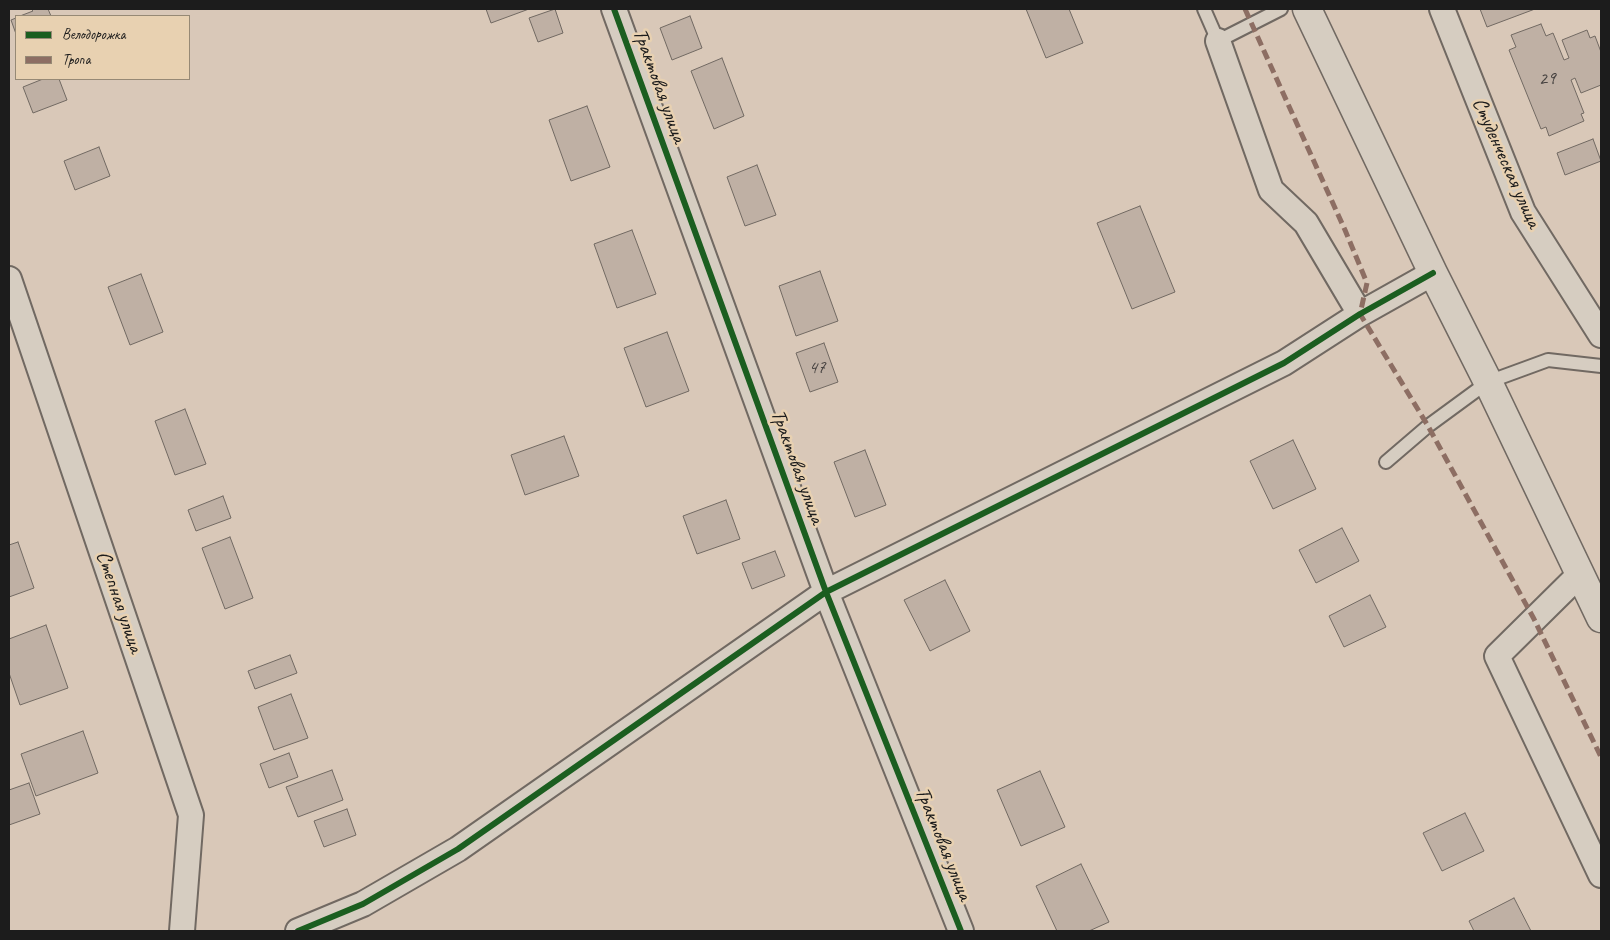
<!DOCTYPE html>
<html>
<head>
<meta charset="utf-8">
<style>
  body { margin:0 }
  #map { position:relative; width:1610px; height:940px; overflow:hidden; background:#d9c8b8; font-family:Caveat,sans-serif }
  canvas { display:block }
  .frame { position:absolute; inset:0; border:10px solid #1c1c1c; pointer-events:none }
  .legend { position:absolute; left:15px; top:15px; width:175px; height:65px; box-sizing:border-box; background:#e8d1b1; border:1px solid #968975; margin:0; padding:6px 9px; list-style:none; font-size:15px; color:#1c1c1c }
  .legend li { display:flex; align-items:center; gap:10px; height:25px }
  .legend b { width:25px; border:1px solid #968975 }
</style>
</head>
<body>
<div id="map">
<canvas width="1610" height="940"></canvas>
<div class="frame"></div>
<ul class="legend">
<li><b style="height:6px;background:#1b5e20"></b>Велодорожка</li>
<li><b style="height:6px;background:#8d6e63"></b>Тропа</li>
</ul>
</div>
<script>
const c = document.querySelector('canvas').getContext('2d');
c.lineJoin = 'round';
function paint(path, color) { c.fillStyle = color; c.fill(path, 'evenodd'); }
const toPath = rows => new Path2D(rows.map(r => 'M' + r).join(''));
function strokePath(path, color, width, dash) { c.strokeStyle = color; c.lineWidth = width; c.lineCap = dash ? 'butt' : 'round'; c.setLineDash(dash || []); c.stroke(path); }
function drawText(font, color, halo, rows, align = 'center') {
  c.font = font + ' Caveat,sans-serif'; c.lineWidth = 5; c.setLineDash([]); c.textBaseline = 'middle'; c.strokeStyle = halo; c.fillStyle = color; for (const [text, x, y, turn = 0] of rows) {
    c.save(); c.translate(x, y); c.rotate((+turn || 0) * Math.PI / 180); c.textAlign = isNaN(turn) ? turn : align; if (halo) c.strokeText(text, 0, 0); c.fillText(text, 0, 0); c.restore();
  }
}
const building = toPath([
  [31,9,48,9,51,16,20,16,33,11,31,9],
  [486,9,529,9,491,23,486,9],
  [555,9,563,33,538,42,529,18,555,9],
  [1026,9,1069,9,1083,43,1046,58,1026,9],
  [1480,9,1535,9,1487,27,1480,9],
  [690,16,702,48,672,60,660,28,690,16],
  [16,18,16,34,11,20,16,18],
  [1541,24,1546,36,1553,33,1564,60,1569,58,1562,40,1587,30,1590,38,1595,36,1601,52,1601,85,1581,93,1575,78,1571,80,1584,113,1581,114,1584,121,1549,136,1546,127,1541,129,1509,50,1516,47,1511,35,1541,24],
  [722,58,744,116,714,129,691,71,722,58],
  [43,79,59,79,67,100,33,113,23,87,43,79],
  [587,106,610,167,571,181,549,120,587,106],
  [1593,139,1601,161,1565,175,1557,153,1593,139],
  [99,147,110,176,75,190,64,161,99,147],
  [757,165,776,215,745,226,727,177,757,165],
  [1140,206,1175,292,1132,309,1097,223,1140,206],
  [632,230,656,294,617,308,594,244,632,230],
  [820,271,838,321,796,336,779,286,820,271],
  [141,274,163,332,130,345,108,287,141,274],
  [667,332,689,391,646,407,624,348,667,332],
  [824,343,838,382,810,392,796,353,824,343],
  [185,409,206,464,175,475,155,421,185,409],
  [564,436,579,476,525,495,511,455,564,436],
  [1293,440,1316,489,1273,509,1250,461,1293,440],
  [865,450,886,505,855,517,834,462,865,450],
  [223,496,231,518,196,531,188,510,223,496],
  [726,500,740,539,697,554,683,516,726,500],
  [1342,528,1359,561,1316,583,1299,550,1342,528],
  [230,537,253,598,225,609,202,548,230,537],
  [18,542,34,588,9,597,9,545,18,542],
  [775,551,785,576,752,589,742,563,775,551],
  [945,580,970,631,930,651,904,600,945,580],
  [1370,595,1386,627,1344,647,1329,616,1370,595],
  [46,625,68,688,20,705,9,673,9,639,46,625],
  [290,655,297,673,255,689,248,671,290,655],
  [291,694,308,738,274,750,258,707,291,694],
  [83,731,98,773,36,796,21,754,83,731],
  [289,753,298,777,269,788,260,764,289,753],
  [332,770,343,800,298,817,286,787,332,770],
  [1040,771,1065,827,1021,846,997,790,1040,771],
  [29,783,40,814,9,825,9,790,29,783],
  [347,809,356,835,324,847,314,821,347,809],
  [1465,813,1484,851,1442,871,1423,833,1465,813],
  [1081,864,1109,922,1089,931,1057,931,1036,886,1081,864],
  [1514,898,1531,931,1474,931,1469,921,1514,898]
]);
const lane = toPath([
  [1204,9,1218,41,1281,9],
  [1386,462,1428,426,1488,382,1548,360,1601,366]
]);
const street = toPath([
  [614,9,826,592,961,931],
  [1442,9,1523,212,1601,335],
  [1218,41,1271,190,1306,223,1360,314],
  [9,279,191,815,182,931],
  [1580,574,1497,656,1601,875],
  [298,931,363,904,458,849,826,592,1284,363,1360,314,1433,273]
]);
const secondary = toPath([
  [1307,9,1433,273,1488,382,1601,618]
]);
const quiet = toPath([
  [1245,9,1345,230,1367,283,1360,314,1428,426,1534,619,1601,757]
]);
const cycleway = toPath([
  [614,9,826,592,961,931],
  [298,931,363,904,458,849,826,592,1284,363,1360,314,1433,273]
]);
const numberNames = [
  ["29",1547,79],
  ["47",817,368]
];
const streetNames = [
  ["Трактовая улица",659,86,70],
  ["Студенческая улица",1506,163,66],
  ["Трактовая улица",797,467,70],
  ["Степная улица",119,602,71],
  ["Трактовая улица",943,844,68]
];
paint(building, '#bfb0a4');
strokePath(building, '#716962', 1);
strokePath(lane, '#716962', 16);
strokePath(street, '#716962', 28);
strokePath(secondary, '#716962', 31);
strokePath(lane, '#d6cdc1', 12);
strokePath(street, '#d6cdc1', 24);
strokePath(secondary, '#d6cdc1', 28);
strokePath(quiet, '#8d6e63', 5, [10, 5]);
strokePath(cycleway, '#1b5e20', 6);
drawText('19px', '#464240', null, numberNames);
drawText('21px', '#1c1c1c', '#e8d1b1', streetNames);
</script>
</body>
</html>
